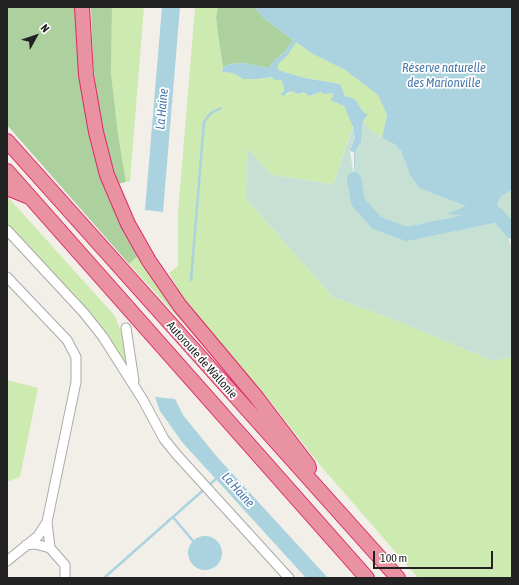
<!DOCTYPE html>
<html>
<head>
<meta charset="utf-8">
<style>
  body { margin:0 }
  #map { position:relative; width:519px; height:585px; overflow:hidden; background:#f2efe9; font-family:"Asap Condensed",sans-serif }
  canvas { display:block }
  .frame { position:absolute; inset:0; border:8px solid #222; pointer-events:none }
  .north { position:absolute; left:16px; top:16px; width:40px; height:40px; -webkit-text-stroke:3px #fff; paint-order:stroke; rotate:50deg; font-size:11px; font-weight:700; line-height:16px; text-align:center; color:#222 }
  .north::after { content:''; display:block; margin:auto; width:14px; height:18px; background:#222; clip-path:polygon(50% 0,100% 100%,50% 72%,0 100%) }
  .scale { position:absolute; left:373px; top:551px; width:120px; height:18px; box-sizing:border-box; border:2px solid #222; border-top:0; padding-left:5px; font-size:12px; line-height:14px; white-space:nowrap; color:#222; -webkit-text-stroke:3px #fff; paint-order:stroke }
</style>
</head>
<body>
<div id="map">
<canvas width="519" height="585"></canvas>
<div class="frame"></div>
<div class="north">N</div>
<div class="scale">100 m</div>
</div>
<script>
const c = document.querySelector('canvas').getContext('2d');
c.lineJoin = 'round';
function paint(path, color) { c.fillStyle = color; c.fill(path, 'evenodd'); }
const toPath = rows => new Path2D(rows.map(r => 'M' + r).join(''));
function strokePath(path, color, width, dash) { c.strokeStyle = color; c.lineWidth = width; c.lineCap = dash ? 'butt' : 'round'; c.setLineDash(dash || []); c.stroke(path); }
function drawText(font, color, halo, rows, align = 'center') {
  c.font = font + ' "Asap Condensed",sans-serif'; c.lineWidth = 3.5; c.setLineDash([]); c.textBaseline = 'middle'; c.strokeStyle = halo; c.fillStyle = color; for (const [text, x, y, turn = 0] of rows) {
    c.save(); c.translate(x, y); c.rotate((+turn || 0) * Math.PI / 180); c.textAlign = isNaN(turn) ? turn : align; if (halo) c.strokeText(text, 0, 0); c.fillText(text, 0, 0); c.restore();
  }
}
const grass = toPath([
  [112,7,144,7,130,181,126,182,118,134,111,73],
  [195,7,218,7,216,19,223,67,222,72,233,73,243,79,257,79,272,77,281,80,283,84,284,92,288,95,291,91,298,94,304,92,309,96,321,92,324,94,332,93,333,97,331,100,344,106,346,110,356,117,333,184,272,175,247,149,246,199,333,297,403,323,493,361,512,357,512,578,418,578,319,464,273,405,207,329,183,299,169,273,178,266,178,213],
  [295,41,311,53,345,70,378,95,387,115,382,138,368,129,363,121,364,113,355,99,345,96,340,84,305,78,278,70,277,64,287,56],
  [7,196,115,316,122,334,130,374,7,227],
  [140,254,189,324,186,326,129,264],
  [7,380,38,388,20,477,7,482]
]);
const forest = toPath([
  [7,7,78,7,85,103,140,254,129,264,7,125],
  [91,7,112,7,111,73,118,134,126,182,118,184,105,141,97,99,93,62],
  [218,7,254,7,266,20,293,40,285,52,274,60,274,62,268,68,244,63,231,64,223,67,218,34,216,18]
]);
const wetland = toPath([
  [363,121,369,129,382,138,394,144,401,151,410,175,419,188,467,206,448,214,481,218,502,214,497,205,501,196,512,190,512,232,504,222,512,250,512,357,493,361,403,323,333,297,246,199,247,148,272,175,333,184,353,127,355,137,350,151,354,177,356,150,361,142]
]);
const water = toPath([
  [162,7,180,7,163,212,145,210],
  [254,7,512,7,512,190,501,196,497,205,503,213,482,218,447,214,466,206,419,188,410,175,401,151,394,144,382,138,387,115,378,95,345,70,311,53,296,42,287,56,278,64,278,70,305,78,340,84,345,96,355,99,364,113,368,114,363,121,361,142,356,150,354,179,354,152,350,151,355,137,353,127,344,106,330,100,333,97,332,93,324,94,321,92,309,96,304,92,298,94,291,91,283,96,280,94,284,92,283,84,281,80,275,80,272,77,257,79,243,79,233,73,222,72,223,67,231,64,244,63,268,68,274,62,274,60,285,52,293,40,266,20],
  [155,397,175,399,183,415,218,458,328,578,306,578,182,442,160,411],
  '188 553a17 17 0 1 1 34 0a17 17 0 1 1-34 0Z'
]);
const stream = toPath([
  [191,280,204,122,211,113,221,108],
  [173,517,193,541],
  [104,578,217,478]
]);
const river = toPath([
  [354,179,358,202,377,223,407,234,498,215,512,232]
]);
const minor = toPath([
  [7,230,84,313,103,337,143,400,164,439,177,455,289,578],
  [7,277,67,340,76,357,76,382,47,522,50,548,65,565,65,578],
  [126,328,134,381],
  [26,545,35,544,50,548],
  [7,561,38,536,47,522]
]);
const highway = toPath([
  [82,7,86,75,96,132,107,175,128,224,149,261,180,306,257,398,308,465,309,468],
  [7,141,398,578],
  [7,171,367,578],
  [7,188,27,196]
]);
const streetNames = [
  ["Autoroute de Wallonie",202,360,48]
];
const waterNames = [
  ["Réserve naturelle",444,68],
  ["des Marionville",444,83],
  ["La Haine",162,109,-85],
  ["La Haine",238,490,48]
];
paint(grass, '#cdebb0');
paint(forest, '#add19e');
paint(wetland, '#c6e0d4');
paint(water, '#aad3df');
strokePath(stream, '#aad3df', 2.5);
strokePath(river, '#aad3df', 14);
strokePath(minor, '#a9a9a9', 11);
strokePath(highway, '#dc2a67', 16);
strokePath(minor, '#fff', 9);
strokePath(highway, '#e892a2', 14);
drawText('12px', '#222', '#fff', streetNames);
drawText('italic 13px', '#4a7aab', '#fff', waterNames);
</script>
</body>
</html>
